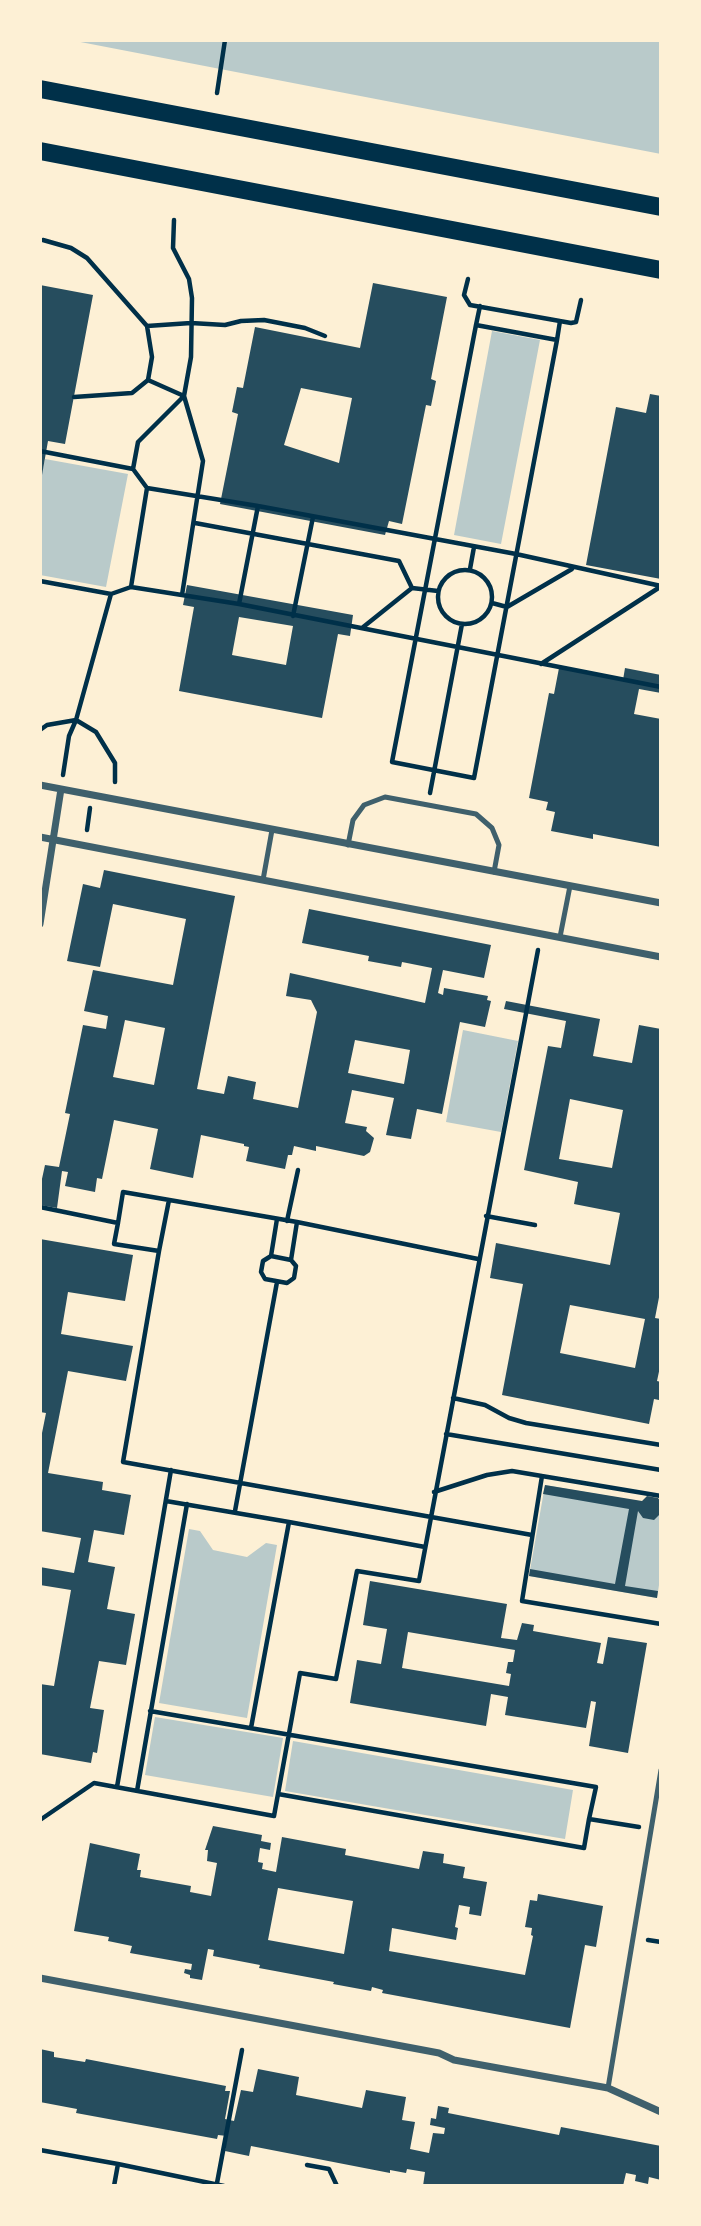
<!DOCTYPE html>
<html>
<head>
<meta charset="utf-8">
<style>
  body { margin:0 }
  #map { position:relative; width:701px; height:2226px; overflow:hidden; background:#fdf0d5; font-family:"Public Sans",sans-serif }
  canvas { display:block }
  .frame { position:absolute; inset:0; border:42px solid #fdf0d5; pointer-events:none }
</style>
</head>
<body>
<div id="map">
<canvas width="701" height="2226"></canvas>
<div class="frame"></div>
</div>
<script>
const c = document.querySelector('canvas').getContext('2d');
c.lineJoin = 'round';
function paint(path, color) { c.fillStyle = color; c.fill(path, 'evenodd'); }
const toPath = rows => new Path2D(rows.map(r => 'M' + r).join(''));
function strokePath(path, color, width, dash) { c.strokeStyle = color; c.lineWidth = width; c.lineCap = dash ? 'butt' : 'round'; c.setLineDash(dash || []); c.stroke(path); }
const green = toPath([
  [70,40,661,40,661,154],
  [492,331,540,340,501,544,454,535],
  [45,459,128,474,106,587,40,575,40,482],
  [463,1030,518,1041,501,1132,446,1122],
  [545,1485,661,1505,661,1572,657,1598,529,1576],
  [189,1529,200,1531,213,1550,247,1557,266,1543,277,1545,247,1718,159,1703],
  [155,1717,283,1738,273,1797,145,1775],
  [293,1741,573,1790,565,1839,285,1791]
]);
const building = toPath([
  [373,283,447,297,431,379,436,381,431,406,426,405,402,524,389,521,385,535,220,504,238,414,232,412,237,387,243,388,255,327,360,348],
  [301,388,352,398,339,463,284,445],
  [40,285,93,295,65,444,48,441,42,475],
  [650,394,661,396,661,579,586,565,616,407,646,413],
  [187,585,353,615,350,636,338,634,322,718,179,691,194,607,183,605],
  [239,617,293,626,286,665,232,655],
  [559,668,623,680,625,668,661,675,661,693,639,689,634,714,661,719,661,847,593,834,593,839,551,831,555,812,546,810,548,802,529,798,549,693,554,694],
  [104,870,235,896,197,1089,224,1094,228,1076,256,1082,253,1099,298,1108,317,1012,311,1000,286,996,290,973,425,1003,432,968,402,962,401,967,368,961,369,956,302,943,309,909,491,945,484,978,443,970,438,993,443,995,444,988,488,996,487,1000,491,1001,485,1027,460,1022,442,1114,417,1109,411,1139,386,1135,394,1098,352,1090,345,1123,367,1127,366,1131,374,1138,370,1152,364,1156,316,1146,316,1151,294,1146,292,1155,288,1155,285,1169,246,1161,249,1147,244,1146,244,1144,201,1135,193,1178,150,1169,158,1129,114,1120,102,1179,97,1178,95,1192,65,1186,68,1172,62,1171,57,1208,40,1205,40,1188,45,1165,59,1167,70,1114,65,1113,83,1025,106,1029,108,1016,84,1011,93,970,173,985,186,919,113,904,100,967,67,961,83,884,100,888],
  [125,1020,165,1028,154,1085,113,1077],
  [355,1040,410,1050,404,1084,348,1073],
  [506,1001,600,1019,593,1056,632,1063,639,1025,661,1029,661,1287,655,1318,661,1319,661,1362,657,1381,661,1382,661,1390,659,1400,654,1399,649,1424,502,1395,523,1284,490,1278,496,1243,610,1265,620,1213,574,1204,578,1182,524,1170,548,1046,561,1048,566,1021,504,1009],
  [570,1099,623,1110,612,1168,559,1159],
  [570,1305,645,1319,635,1368,560,1353],
  [40,1239,133,1255,125,1301,68,1292,61,1334,133,1346,126,1381,68,1371,48,1473,103,1482,102,1490,131,1495,124,1535,94,1530,88,1562,115,1567,107,1609,135,1614,126,1665,99,1661,90,1708,104,1710,97,1753,93,1752,91,1763,40,1754,40,1684,54,1686,71,1590,40,1585,40,1567,74,1573,81,1538,40,1531,40,1443,46,1413,40,1412],
  [545,1485,642,1501,647,1496,658,1498,661,1502,660,1514,654,1520,643,1518,638,1511,625,1586,658,1591,657,1598,529,1576,530,1569,615,1584,629,1509,543,1494],
  [370,1581,507,1604,501,1638,517,1640,522,1623,534,1625,533,1631,601,1643,597,1663,603,1664,608,1637,647,1643,628,1753,589,1746,596,1702,591,1701,586,1728,505,1715,508,1697,491,1694,486,1726,350,1703,357,1660,381,1664,387,1629,363,1625],
  [408,1632,515,1650,513,1662,508,1662,506,1673,511,1674,509,1686,402,1668],
  [213,1826,262,1835,261,1841,271,1843,270,1850,260,1848,258,1862,263,1863,262,1869,276,1872,282,1837,346,1849,345,1855,419,1869,423,1851,444,1854,443,1863,465,1867,463,1878,487,1882,481,1916,469,1914,470,1907,459,1905,455,1927,458,1928,456,1940,392,1928,389,1951,525,1975,533,1936,531,1935,532,1928,525,1927,530,1900,537,1901,538,1894,603,1906,596,1947,585,1945,570,2028,382,1993,383,1990,372,1987,371,1991,333,1984,334,1982,259,1968,260,1965,213,1956,214,1950,208,1949,202,1980,190,1978,190,1975,184,1973,185,1969,191,1970,192,1964,130,1953,132,1946,108,1941,109,1937,74,1931,90,1843,140,1854,137,1870,141,1870,140,1877,191,1886,190,1892,211,1896,217,1863,207,1861,208,1850,205,1850],
  [278,1888,353,1901,344,1954,268,1940],
  [40,2049,54,2052,54,2057,85,2062,86,2059,226,2086,225,2091,230,2091,225,2119,234,2121,241,2090,253,2092,258,2069,299,2077,296,2095,362,2108,366,2090,406,2097,402,2120,415,2122,410,2149,429,2153,433,2133,444,2134,445,2128,430,2125,431,2118,436,2119,438,2106,449,2108,448,2113,559,2135,561,2127,661,2146,661,2180,649,2177,648,2184,635,2181,636,2175,626,2173,623,2186,496,2186,486,2184,485,2186,423,2186,425,2172,407,2169,406,2173,390,2170,390,2173,251,2146,249,2156,225,2151,227,2136,218,2135,217,2139,76,2113,77,2109,40,2102]
]);
const path = toPath([
  [217,93,225,40],
  [174,220,173,248,189,279,192,298,191,357,184,396,203,461,182,595],
  [43,240,71,248,87,258,147,326,191,323,225,325,241,321,264,320,305,328,325,336],
  [468,279,464,295,470,305,571,323,576,322,581,300],
  [480,306,476,325,557,340,560,321],
  [476,325,392,762,474,778,557,340],
  [74,397,132,393,148,380,152,357,147,326],
  [40,451,133,469],
  [147,488,258,506,516,554,661,586],
  [195,523,399,561,412,588,438,591],
  [470,569,474,547],
  '438 597a27 27 0 1 1 54 0a27 27 0 1 1-54 0Z',
  [40,581,111,594,131,587,239,604,661,687],
  [131,587,147,488,133,469,138,442,184,396,148,380],
  [492,603,507,607,572,569],
  [239,604,258,506],
  [293,616,313,517],
  [362,628,412,588],
  [541,664,660,587],
  [40,730,47,725,76,720,96,732,115,763,115,782],
  [63,775,69,736,76,720,111,594],
  [430,793,462,624],
  [87,830,90,808],
  [40,1207,118,1223,123,1192,297,1222,478,1259],
  [486,1216,535,1225],
  [287,1221,298,1170],
  [118,1223,114,1244,159,1251,123,1462,532,1535],
  [159,1251,169,1200],
  [271,1256,291,1260,296,1266,294,1278,287,1283,265,1279,261,1272,263,1261,271,1256,277,1219],
  [291,1260,297,1222],
  [453,1398,485,1405,509,1418,526,1423,661,1445],
  [446,1434,661,1470],
  [542,1476,522,1601,661,1624],
  [434,1492,487,1475,512,1471,661,1496],
  [166,1501,289,1522,251,1728],
  [235,1511,277,1282],
  [289,1522,425,1547],
  [150,1711,596,1787,589,1819,639,1827],
  [117,1787,171,1470],
  [137,1791,187,1504],
  [278,1794,584,1848,589,1819],
  [40,1820,94,1783,274,1816,300,1673,336,1679,357,1571,419,1581,538,950],
  [648,1940,661,1942],
  [40,2150,118,2164],
  [307,2165,329,2169,337,2186],
  [217,2183,242,2050],
  [114,2186,118,2164,224,2186]
]);
const service = toPath([
  [348,845,353,820,364,805,385,797,428,805,476,814,492,828,499,845,494,872],
  [263,880,272,830],
  [560,937,570,886],
  [608,2088,661,1770]
]);
const minor = toPath([
  [40,785,661,903],
  [40,837,661,957],
  [40,924,61,789],
  [40,1978,439,2053,454,2060,608,2088,661,2112]
]);
const primary = toPath([
  [40,89,661,207],
  [40,151,661,270]
]);
paint(green, '#b9caca');
paint(building, '#264d5e');
strokePath(path, '#003049', 4.5);
strokePath(service, '#3f606c', 5);
strokePath(minor, '#3f606c', 7);
strokePath(primary, '#003049', 18);
</script>
</body>
</html>
